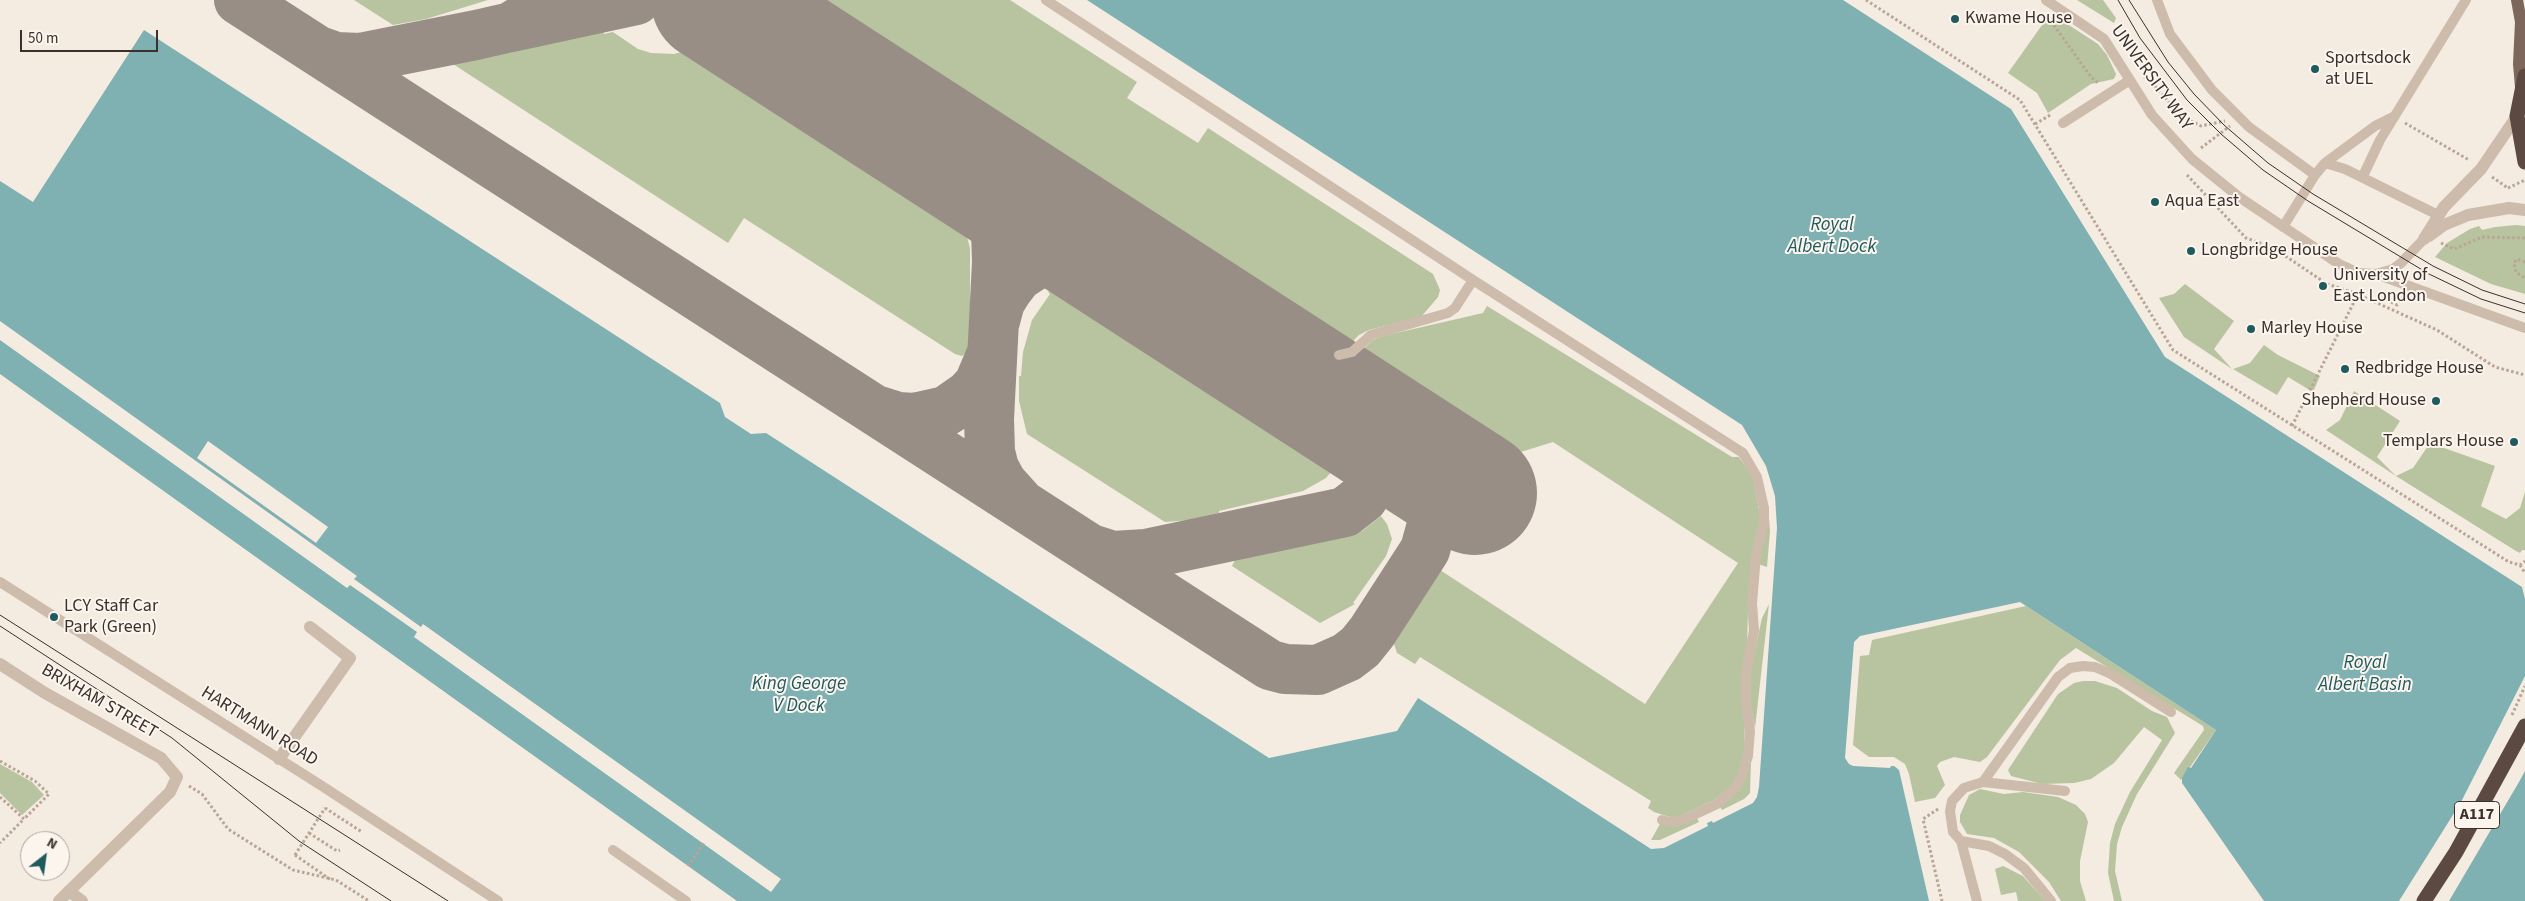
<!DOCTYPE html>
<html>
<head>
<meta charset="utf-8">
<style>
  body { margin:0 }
  #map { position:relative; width:2525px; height:901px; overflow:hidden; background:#f4ebe1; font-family:"Source Sans 3",sans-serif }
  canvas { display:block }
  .north { position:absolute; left:20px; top:831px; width:50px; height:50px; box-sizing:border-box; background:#fbf5ee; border:1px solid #aea6a0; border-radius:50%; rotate:30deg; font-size:14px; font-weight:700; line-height:20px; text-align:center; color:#3b302b }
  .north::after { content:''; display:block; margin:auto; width:18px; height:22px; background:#1f5a5e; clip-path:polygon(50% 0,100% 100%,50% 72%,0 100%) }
  .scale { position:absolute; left:20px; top:30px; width:138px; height:22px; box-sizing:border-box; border:2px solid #3b302b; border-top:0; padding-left:6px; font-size:15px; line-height:18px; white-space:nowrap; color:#3b302b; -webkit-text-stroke:4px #fbf5ee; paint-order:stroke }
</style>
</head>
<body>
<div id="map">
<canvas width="2525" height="901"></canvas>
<div class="north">N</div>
<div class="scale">50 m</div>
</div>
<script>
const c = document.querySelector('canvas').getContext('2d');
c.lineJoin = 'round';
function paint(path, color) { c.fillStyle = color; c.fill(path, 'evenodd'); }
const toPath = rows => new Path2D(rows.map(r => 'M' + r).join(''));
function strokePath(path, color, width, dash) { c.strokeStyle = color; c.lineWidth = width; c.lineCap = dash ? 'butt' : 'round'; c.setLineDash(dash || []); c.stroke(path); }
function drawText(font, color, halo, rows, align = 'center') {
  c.font = font + ' "Source Sans 3",sans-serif'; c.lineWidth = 4; c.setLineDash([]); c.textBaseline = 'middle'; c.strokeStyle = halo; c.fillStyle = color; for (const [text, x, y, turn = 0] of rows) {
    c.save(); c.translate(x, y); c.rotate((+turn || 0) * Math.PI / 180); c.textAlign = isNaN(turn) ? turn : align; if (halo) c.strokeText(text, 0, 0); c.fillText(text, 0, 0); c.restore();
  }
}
const green = toPath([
  [354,0,488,0,426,19,393,25],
  [805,0,1010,0,1137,82,1127,98,1198,143,1208,128,1433,274,1440,290,1438,297,1421,317,1369,330,1359,335,1346,348],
  [2077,0,2103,0,2116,18,2114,23],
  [2047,18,2061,20,2098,44,2107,55,2116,74,2114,79,2091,84,2048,113,2037,93,2008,73],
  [603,31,604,34,613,32,638,49,651,53,674,54,696,48,954,214,963,223,970,248,970,345,968,352,962,356,955,354,744,218,728,243,453,64],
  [2516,225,2525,226,2525,294,2491,284,2435,257,2447,243,2470,229,2479,226,2482,230,2495,227],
  [2185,284,2234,321,2214,349,2232,369,2184,337,2159,298,2174,294],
  [1061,285,1337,465,1326,478,1303,491,1219,511,1219,513,1191,520,1165,522,1027,434,1019,401,1019,376,1021,376,1023,352,1032,320,1050,294,1048,292],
  [1487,306,1732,457,1739,457,1753,478,1761,520,1748,609,1744,754,1737,777,1731,786,1714,800,1680,816,1670,817,1654,812,1648,808,1651,801,1420,657,1415,664,1397,653,1393,641,1440,570,1645,704,1738,563,1553,442,1511,455,1357,355,1373,340,1383,336,1483,313],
  [2264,345,2278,355,2320,376,2313,392,2288,377,2277,395,2233,369,2250,363],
  [2354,391,2400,421,2377,457,2396,476,2413,468,2430,443,2495,466,2481,506,2506,519,2520,508,2525,492,2525,550,2522,550,2520,553,2516,551,2396,476,2326,430,2340,420],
  [1381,516,1387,524,1392,539,1386,556,1353,603,1355,604,1320,623,1232,566,1235,560,1362,531],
  [1769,518,1770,531,1767,567,1758,564],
  [1769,604,1755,728,1750,703,1750,673,1762,618],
  [2026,606,2216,730,2181,780,2174,773,2199,737,2204,730,2203,726,2076,648,2060,660,1987,757,1980,762,1954,757,1940,762,1937,766,1945,785,1935,798,1915,802,1909,774,1905,764,1894,757,1869,757,1853,745,1860,656,1869,655,1872,640],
  [2083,681,2095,681,2117,688,2152,711,2167,717,2175,733,2137,794,2122,827,2117,844,2115,871,2122,901,2114,901,2108,873,2110,843,2115,824,2130,792,2162,740,2144,727,2114,763,2091,779,2074,783,2042,784,2011,776,2008,770,2058,694,2074,683],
  [1751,762,1750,793,1744,799,1722,810,1720,807,1741,788],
  [0,764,32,782,44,795,22,815,0,793],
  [1980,789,2004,794,2023,792,2058,797,2076,805,2085,814,2088,822,2080,861,2080,881,2086,901,2061,901,2049,882,2019,852,1994,838,1967,834,1960,822,1960,815,1969,795],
  [1697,818,1699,822,1660,840,1651,840,1660,824],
  [2003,866,2023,876,2045,901,2018,901,2016,892,2001,895,1995,869]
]);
const water = toPath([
  [1087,0,1843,0,2011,109,2165,357,2522,587,2525,599,2525,901,2264,901,2182,783,2182,778,2188,767,2191,768,2216,730,2020,602,1860,636,1854,642,1845,758,1849,764,1853,766,1890,768,1891,766,1894,766,1899,770,1929,901,737,901,0,374,0,181,33,202,144,30,720,403,725,417,751,434,766,433,1269,758,1397,731,1418,698,1651,849,1664,848,1708,826,1707,823,1712,821,1713,823,1753,803,1757,797,1759,787,1777,528,1775,496,1766,466,1742,425]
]);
const pier = toPath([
  [0,321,357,576,354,579,421,627,423,624,781,879,771,892,414,637,417,632,350,585,347,588,0,340],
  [208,441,328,527,316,543,197,458],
  [2525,676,2525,771,2519,782,2449,901,2399,901,2461,802]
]);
const taxiway = toPath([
  [239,0,1270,665,1285,669,1318,670,1347,657,1360,647,1372,632,1425,550,1433,521,1431,493,1418,466,1396,442],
  [707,0,728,9],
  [511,27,636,0],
  [319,51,336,57,360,58,476,35,511,27,527,17,545,0],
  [943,149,978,187,986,200,996,231,997,262,989,419,990,452,994,468,1002,483,1019,502],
  [995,321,1000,302,1008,289,1018,276,1041,261,1069,253,1085,254,1120,263],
  [876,410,898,417,915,418,946,411,969,395,979,384,992,353],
  [1091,549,1113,556,1146,554,1345,512,1363,498,1374,480,1376,471,1376,452,1374,443,1357,417]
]);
const runway = toPath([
  [713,0,1475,493]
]);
const path = toPath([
  [1866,0,2020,100,2173,350,2509,562,2520,565,2525,561],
  [2051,21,2091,77,2099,84],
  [2144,77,2149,79,2181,116,2201,126,2225,121],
  [2405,123,2469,160],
  [2035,124,2052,114],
  [2201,148,2230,126],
  [2187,175,2246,238,2272,247,2327,284,2355,293,2437,330,2495,367,2525,375],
  [2492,177,2508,188],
  [2508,188,2525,180],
  [2441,243,2454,249,2482,237,2525,238],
  [2525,262,2517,259,2514,263,2516,272,2525,278],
  [2376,302,2379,296,2397,305,2402,297],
  [2292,426,2353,304,2355,293],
  [2520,565,2525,573],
  [2512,715,2525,686],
  [0,761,35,781,49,794,24,819],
  [189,786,202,794,228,829,293,870,336,880,369,901],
  [0,797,24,819,0,843],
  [325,808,362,832],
  [1938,809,1923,819,1942,901],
  [309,833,337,851,340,850],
  [295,855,331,880],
  [688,866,704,843]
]);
const lane = toPath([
  [1046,0,1473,280,1743,453,1757,477,1764,508,1764,522,1756,555,1752,603,1754,630,1746,673,1746,703,1750,731,1748,756,1741,778,1736,787,1717,804,1685,819,1670,822,1662,820],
  [2046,0,2104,39,2152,115,2192,159,2239,197,2339,264,2359,273,2376,274,2393,269,2401,263,2424,239],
  [2157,0,2170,34,2212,90,2249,127,2315,175,2325,163,2345,169,2438,215],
  [2063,123,2130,80],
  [2325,163,2375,126,2395,116],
  [2363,176,2380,140,2466,0],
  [2283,227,2315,175],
  [2376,274,2525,328],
  [1339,355,1352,352,1371,335,1448,313,1455,308,1473,280],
  [0,582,322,786,498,901],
  [1983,782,2058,677,2070,668,2083,666,2095,667,2111,674,2171,712],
  [1961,841,1977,901],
  [613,850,686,901],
  [2051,901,2024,868,2005,854,1989,846,1961,841,1953,832,1950,811,1952,801,1964,788,1983,782,2065,791]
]);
const street = toPath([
  [2429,236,2444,225,2468,215,2509,208,2525,210],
  [2424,239,2444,207,2481,169,2517,116],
  [0,664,45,693,161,758,177,777,170,792,59,901],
  [279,759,350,658,310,627],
  [69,891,82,901]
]);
const primary = toPath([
  [2517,0,2521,22,2519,64,2521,87]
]);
const highway = toPath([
  [2525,76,2517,116,2525,162],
  [2424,901,2456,852,2525,726]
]);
const tram = toPath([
  [2118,0,2140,38,2187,100,2221,134,2263,170,2308,201,2429,274,2481,299,2525,313],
  [2129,0,2168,62,2194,94,2224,125,2268,163,2313,194,2433,266,2482,290,2525,304],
  [0,615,448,901],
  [0,626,172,738,299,841,391,901]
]);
const pathBridge = toPath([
  [295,855,325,808]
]);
const markers = [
  [1955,19,5,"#1f5a5e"],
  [2315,69,5,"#1f5a5e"],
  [2155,202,5,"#1f5a5e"],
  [2191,251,5,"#1f5a5e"],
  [2323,286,5,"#1f5a5e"],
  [2251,329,5,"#1f5a5e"],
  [2345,369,5,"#1f5a5e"],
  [2436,401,5,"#1f5a5e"],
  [2514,442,5,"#1f5a5e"],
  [54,617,5,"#1f5a5e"]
];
const shields = [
  [2477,815,45]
];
const shieldNames = [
  ["A117",2477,815]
];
const poiNames = [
  ["Kwame House",1965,19],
  ["Sportsdock",2325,59],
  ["at UEL",2325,80],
  ["Aqua East",2165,202],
  ["Longbridge House",2201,251],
  ["University of",2333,276],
  ["East London",2333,297],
  ["Marley House",2261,329],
  ["Redbridge House",2355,369],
  ["Shepherd House",2426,401,"right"],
  ["Templars House",2504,442,"right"],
  ["LCY Staff Car",64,607],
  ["Park (Green)",64,628]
];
const streetNames = [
  ["UNIVERSITY WAY",2151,78,54],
  ["BRIXHAM STREET",99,702,30],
  ["HARTMANN ROAD",259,727,32]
];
const waterNames = [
  ["Royal",1832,226],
  ["Albert Dock",1832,248],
  ["Royal",2365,664],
  ["Albert Basin",2365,686],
  ["King George",799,685],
  ["V Dock",799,707]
];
paint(green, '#b8c4a0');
paint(water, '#7fb0b2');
paint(pier, '#f4ebe1');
strokePath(taxiway, '#988e86', 50);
strokePath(runway, '#988e86', 124);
strokePath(path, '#b9a596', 3, [2.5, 2.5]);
strokePath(lane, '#cdbbac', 10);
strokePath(street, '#cdbbac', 12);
strokePath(primary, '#7d675c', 12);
strokePath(highway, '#5c4a42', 15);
strokePath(tram, '#3b302b', 1);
strokePath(pathBridge, '#b9a596', 3, [2.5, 2.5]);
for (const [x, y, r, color] of markers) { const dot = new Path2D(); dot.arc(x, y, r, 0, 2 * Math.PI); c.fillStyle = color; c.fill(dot); strokePath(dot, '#fbf5ee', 2); }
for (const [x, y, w] of shields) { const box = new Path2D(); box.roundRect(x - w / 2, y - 13.5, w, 27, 4); c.fillStyle = '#fbf5ee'; c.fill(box); strokePath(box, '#3b302b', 1); }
drawText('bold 16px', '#3b302b', null, shieldNames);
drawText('18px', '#3b302b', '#fbf5ee', poiNames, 'left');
drawText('18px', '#3b302b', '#fbf5ee', streetNames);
drawText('italic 19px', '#1f5a5e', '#fbf5ee', waterNames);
</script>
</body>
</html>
